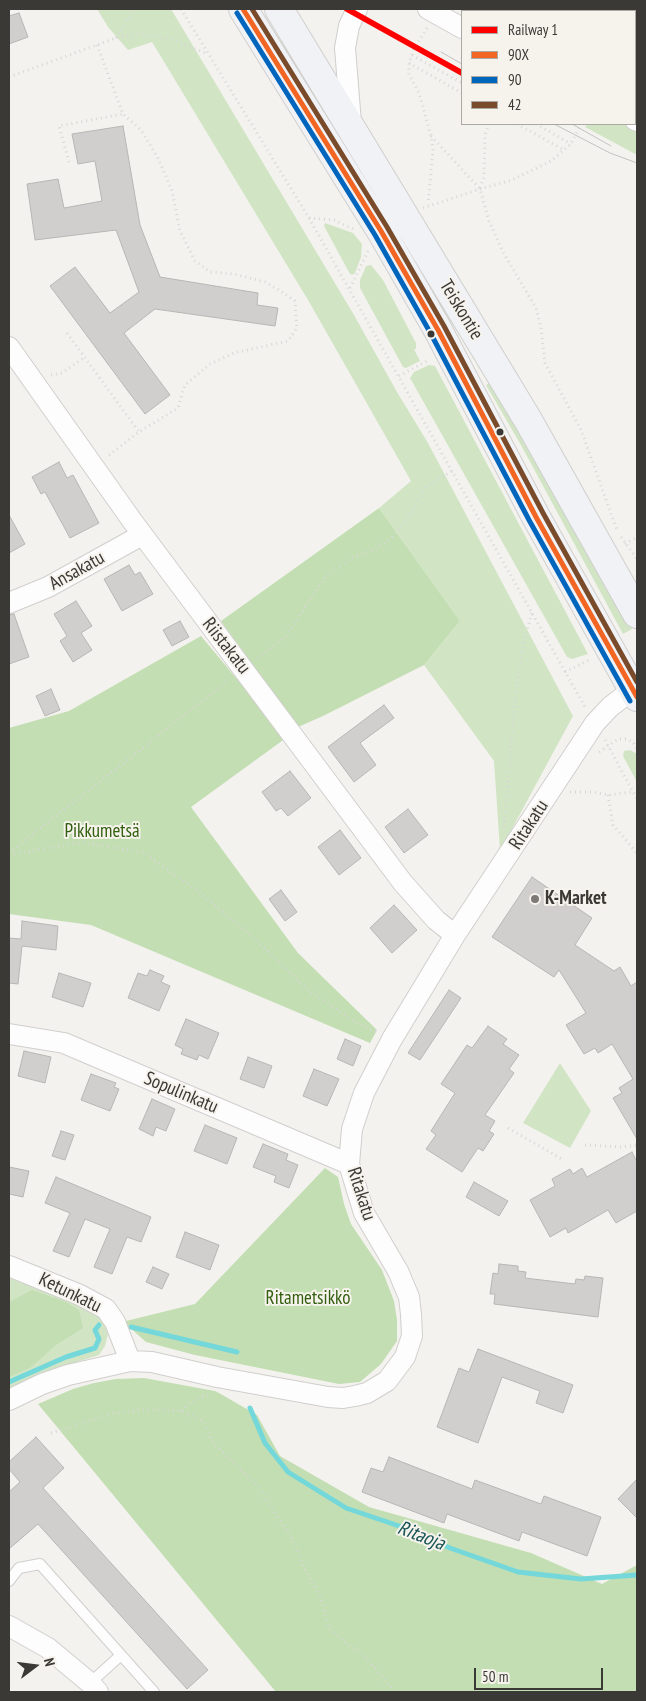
<!DOCTYPE html>
<html>
<head>
<meta charset="utf-8">
<style>
  body { margin:0 }
  #map { position:relative; width:646px; height:1701px; overflow:hidden; background:#f4f2ef; font-family:"PT Sans Narrow",sans-serif }
  canvas { display:block }
  .frame { position:absolute; inset:0; border:10px solid #3a3936; pointer-events:none }
  .legend { position:absolute; left:461px; top:10px; width:175px; height:115px; box-sizing:border-box; background:#f6f3ed; border:1px solid #aba9a4; margin:0; padding:6px 9px; list-style:none; font-size:15px; color:#3a3936 }
  .legend li { display:flex; align-items:center; gap:10px; height:25px }
  .legend b { width:25px; border:1px solid #aba9a4 }
  .north { position:absolute; left:10px; top:1641px; width:50px; height:50px; -webkit-text-stroke:4px #f6f3ed; paint-order:stroke; rotate:75deg; font-size:14px; font-weight:700; line-height:20px; text-align:center; color:#3a3936 }
  .north::after { content:''; display:block; margin:auto; width:18px; height:22px; background:#3a3936; clip-path:polygon(50% 0,100% 100%,50% 72%,0 100%) }
  .scale { position:absolute; left:474px; top:1668px; width:129px; height:22px; box-sizing:border-box; border:2px solid #3a3936; border-top:0; padding-left:6px; font-size:15px; line-height:18px; white-space:nowrap; color:#3a3936; -webkit-text-stroke:4px #f6f3ed; paint-order:stroke }
</style>
</head>
<body>
<div id="map">
<canvas width="646" height="1701"></canvas>
<div class="frame"></div>
<ul class="legend">
<li><b style="height:6px;background:#f00"></b>Railway 1</li>
<li><b style="height:6px;background:#f26522"></b>90X</li>
<li><b style="height:6px;background:#0065bd"></b>90</li>
<li><b style="height:6px;background:#7a4b2a"></b>42</li>
</ul>
<div class="north">N</div>
<div class="scale">50 m</div>
</div>
<script>
const c = document.querySelector('canvas').getContext('2d');
c.lineJoin = 'round';
function paint(path, color) { c.fillStyle = color; c.fill(path, 'evenodd'); }
const toPath = rows => new Path2D(rows.map(r => 'M' + r).join(''));
function strokePath(path, color, width, dash) { c.strokeStyle = color; c.lineWidth = width; c.lineCap = dash ? 'butt' : 'round'; c.setLineDash(dash || []); c.stroke(path); }
function drawText(font, color, halo, rows, align = 'center') {
  c.font = font + ' "PT Sans Narrow",sans-serif'; c.lineWidth = 4; c.setLineDash([]); c.textBaseline = 'middle'; c.strokeStyle = halo; c.fillStyle = color; for (const [text, x, y, turn = 0] of rows) {
    c.save(); c.translate(x, y); c.rotate((+turn || 0) * Math.PI / 180); c.textAlign = isNaN(turn) ? turn : align; if (halo) c.strokeText(text, 0, 0); c.fillText(text, 0, 0); c.restore();
  }
}
const green = toPath([
  [97,9,171,9,354,315,397,392,428,443,573,716,500,851,494,761,424,665,460,621,379,508,411,481,308,300,152,42,128,50,108,27],
  [587,124,625,124,637,131,637,155,585,127],
  [325,223,353,233,362,244,361,257,355,273,352,275,350,274,324,226],
  [371,265,383,280,416,343,416,349,414,349,420,361,406,368,403,367,360,288,360,280,366,266],
  [429,365,435,366,588,654,572,659,567,657,410,378,414,372],
  [491,382,610,590,632,629,623,634,522,447,486,385],
  [630,750,637,754,637,782,623,756,624,751],
  [560,1063,591,1111,570,1148,523,1123],
  [9,1275,32,1282,101,1316,108,1334,105,1346,99,1355,52,1370,9,1389]
]);
const forest = toPath([
  [379,508,460,621,424,665,323,716,298,727,221,621],
  [201,636,286,738,191,807,298,953,377,1030,370,1043,91,925,9,914,9,728,69,711],
  [325,1168,338,1177,344,1204,351,1224,382,1270,394,1301,397,1320,397,1341,381,1364,360,1382,339,1384,195,1355,146,1342,128,1326,126,1321,195,1304],
  [32,1290,66,1302,79,1310,83,1328,56,1345,30,1368,9,1377,9,1302],
  [144,1378,215,1391,219,1393,257,1415,280,1456,369,1507,531,1553,602,1584,637,1565,637,1692,276,1692,38,1404,73,1389,94,1383,116,1379]
]);
const stream = toPath([
  [131,1327,237,1352],
  [9,1382,66,1357,95,1348,99,1339,95,1330,99,1325],
  [250,1408,265,1443,288,1472,346,1508,399,1526,450,1548,518,1572,581,1579,637,1575]
]);
const building = toPath([
  [19,13,28,37,9,44,9,16,19,13],
  [123,126,140,225,160,277,258,293,257,305,278,308,275,326,155,309,124,333,170,395,145,414,50,286,75,267,110,313,139,292,116,230,35,240,27,184,58,179,64,208,102,201,95,161,78,164,72,134,123,126],
  [59,462,67,478,73,475,99,523,70,538,45,492,41,494,32,477,59,462],
  [9,515,25,544,9,553,9,515],
  [129,565,135,575,140,572,153,594,122,611,104,579,129,565],
  [76,601,92,626,81,633,92,650,73,662,60,641,67,636,54,614,76,601],
  [14,614,29,657,9,664,9,615,14,614],
  [180,621,189,637,172,646,163,630,180,621],
  [51,689,60,710,45,716,36,696,51,689],
  [384,705,394,718,360,743,376,765,354,782,328,747,384,705],
  [290,771,311,798,288,816,281,808,276,811,262,792,290,771],
  [408,809,428,835,404,853,385,827,408,809],
  [340,830,361,858,339,875,318,847,340,830],
  [532,877,592,918,575,945,614,971,620,967,631,986,637,982,637,1139,613,1098,622,1093,619,1088,633,1079,612,1044,598,1053,595,1048,584,1054,566,1025,586,1013,559,970,554,977,492,937,532,877],
  [281,890,297,912,285,921,269,899,281,890],
  [394,905,417,930,392,953,370,928,394,905],
  [22,921,58,926,56,950,22,946,18,984,9,983,9,938,21,939,22,921],
  [150,970,164,976,161,982,170,986,159,1011,128,998,138,973,147,976,150,970],
  [59,973,91,983,83,1007,52,997,59,973],
  [449,990,461,998,420,1060,408,1053,449,990],
  [186,1019,219,1033,208,1059,199,1055,197,1060,181,1054,183,1049,175,1045,186,1019],
  [488,1026,507,1039,503,1044,519,1055,509,1069,514,1073,485,1115,495,1121,489,1131,494,1134,483,1151,478,1148,462,1172,426,1149,436,1135,431,1131,455,1093,441,1084,467,1045,472,1048,488,1026],
  [345,1039,361,1046,353,1066,337,1059,345,1039],
  [24,1051,51,1057,45,1083,18,1076,24,1051],
  [248,1057,272,1066,264,1088,240,1079,248,1057],
  [314,1069,339,1079,327,1106,303,1096,314,1069],
  [91,1074,116,1083,114,1087,119,1089,110,1111,81,1100,91,1074],
  [152,1099,175,1109,166,1131,156,1127,153,1136,139,1129,152,1099],
  [205,1125,237,1138,227,1164,194,1151,205,1125],
  [61,1131,74,1135,65,1160,52,1156,61,1131],
  [263,1144,288,1154,286,1160,298,1165,289,1188,274,1182,276,1176,253,1167,263,1144],
  [632,1152,637,1162,637,1211,616,1223,608,1210,568,1233,566,1228,550,1237,530,1200,555,1186,552,1179,570,1169,573,1174,582,1168,587,1177,632,1152],
  [9,1167,29,1171,23,1197,9,1194,9,1167],
  [56,1177,151,1217,141,1242,127,1237,112,1274,94,1267,110,1229,85,1219,69,1257,53,1251,70,1213,45,1203,56,1177],
  [474,1182,508,1201,499,1216,466,1197,474,1182],
  [185,1232,219,1245,210,1270,176,1257,185,1232],
  [499,1264,518,1266,518,1271,526,1272,525,1278,575,1284,576,1279,584,1280,585,1276,603,1278,598,1317,494,1304,495,1294,490,1294,493,1273,498,1274,499,1264],
  [153,1267,169,1274,162,1289,146,1282,153,1267],
  [478,1349,573,1385,563,1413,536,1403,540,1391,502,1377,478,1443,437,1427,459,1368,469,1372,478,1349],
  [36,1437,64,1468,43,1488,208,1670,187,1689,38,1524,9,1549,9,1492,20,1482,9,1469,9,1462,36,1437],
  [389,1457,472,1489,475,1480,541,1504,544,1496,601,1517,587,1556,522,1532,519,1541,447,1514,444,1523,362,1492,371,1468,383,1472,389,1457],
  [637,1479,637,1518,618,1499,637,1479]
]);
const path = toPath([
  [181,9,309,218,585,707],
  [597,11,598,9],
  [427,28,415,47,409,63,409,74,419,93,431,136,433,150,428,204],
  [116,38,135,9],
  [97,45,123,114,141,130,159,160,172,191,180,231,195,261,210,272,234,274,265,282,279,290,295,301,297,328,288,341,234,353,210,364,185,385,178,408,139,432,108,456],
  [412,55,462,83],
  [409,63,462,93],
  [9,77,116,38,135,34,168,38,208,54],
  [517,124,564,150],
  [536,124,571,144],
  [431,136,480,189,489,221,503,252,536,308,541,327,545,363,581,430,617,530],
  [69,162,59,126,123,114],
  [480,188,484,177,485,135,489,124],
  [423,208,480,189,512,180,551,161,571,144,581,124],
  [309,218,334,220,353,229],
  [350,288,368,251],
  [67,333,139,432],
  [51,375,62,373,85,357],
  [399,376,429,360],
  [621,537,637,559],
  [625,544,637,537],
  [258,658,285,637,328,573,354,557,377,548,391,539,406,520,427,486,452,471],
  [565,672,591,659],
  [605,740,637,799],
  [599,752,618,739,627,739,633,742,637,749],
  [570,792,593,792,608,795,633,792],
  [608,795,613,825,637,853],
  [504,827,515,701,524,640,532,613],
  [9,853,229,680],
  [9,855,82,842,144,853,198,891,258,942,308,990,357,1023,377,1032],
  [508,1128,562,1159],
  [585,1145,621,1147,637,1145],
  [182,1411,189,1403,209,1394],
  [51,1433,110,1414,140,1410,182,1411,203,1421,213,1443,257,1485,293,1540,305,1569,321,1598,329,1628,348,1645,361,1652,395,1692]
]);
const service = toPath([
  [9,1581,19,1568,40,1564,154,1692],
  [90,1683,121,1655]
]);
const minor = toPath([
  [428,9,462,28],
  [635,120,637,121],
  [351,123,345,48,349,26,357,9],
  [9,347,133,522,403,883,436,920,455,935],
  [9,603,48,587,142,535],
  [9,1034,64,1043,349,1164],
  [9,1266,80,1295,106,1309,115,1322,130,1361],
  [9,1400,42,1384,68,1375,130,1361,152,1362,217,1377,328,1397,343,1398,355,1396,367,1393,387,1381,405,1357,412,1336,411,1314,409,1297,398,1271,364,1213,349,1164,352,1129,364,1093,392,1039,455,935,595,723,610,707,637,686],
  [9,1626,48,1648,90,1683,98,1692]
]);
const trunk = toPath([
  [243,9,381,231,438,330,536,517,637,697],
  [279,9,528,420,637,614]
]);
const tram = toPath([
  [441,52,462,64],
  [554,124,610,153,637,163],
  [572,124,611,146]
]);
const bus1 = toPath([
  [243,9,381,231,438,330,536,517,637,697]
]);
const bus2 = toPath([
  [237,13,375,235,431,334,529,520,630,701]
]);
const bus3 = toPath([
  [252,9,387,227,444,326,543,513,637,682]
]);
const rail1 = toPath([
  [347,9,462,73]
]);
const markers = [
  [431,334,4.5,"#3a3936"],
  [500,432,4.5,"#3a3936"],
  [535,899,5,"#7b7a77"]
];
const streetNames = [
  ["Teiskontie",461,310,59],
  ["Ansakatu",77,571,-29],
  ["Riistakatu",226,646,52],
  ["Ritakatu",529,825,-57],
  ["Sopulinkatu",181,1093,23],
  ["Ritakatu",361,1194,72],
  ["Ketunkatu",70,1293,26]
];
const parkNames = [
  ["Pikkumetsä",102,832],
  ["Ritametsikkö",308,1299]
];
const poiNames = [
  ["K-Market",545,899]
];
const waterNames = [
  ["Ritaoja",421,1536,21]
];
paint(green, '#d1e5c5');
paint(forest, '#c3deb2');
strokePath(stream, '#74d8da', 5);
paint(building, '#d1cfcd');
strokePath(building, '#b8b6b4', 1);
strokePath(service, '#d1cfcd', 12);
strokePath(minor, '#d1cfcd', 22);
strokePath(trunk, '#d0cfcd', 30);
strokePath(path, '#d7d7d6', 3, [1, 4]);
strokePath(service, '#fdfdfd', 10);
strokePath(minor, '#fdfdfd', 20);
strokePath(trunk, '#f0f2f5', 28);
strokePath(tram, '#c3c2c2', 1);
strokePath(bus1, '#f26522', 5);
strokePath(bus2, '#0065bd', 5);
strokePath(bus3, '#7a4b2a', 5);
strokePath(rail1, '#f00', 6);
for (const [x, y, r, color] of markers) { const dot = new Path2D(); dot.arc(x, y, r, 0, 2 * Math.PI); c.fillStyle = color; c.fill(dot); strokePath(dot, '#f6f3ed', 2); }
drawText('19px', '#3a3936', '#f6f3ed', streetNames);
drawText('19px', '#315e0d', '#f6f3ed', parkNames);
drawText('bold 19px', '#3a3936', '#f6f3ed', poiNames, 'left');
drawText('italic 20px', '#195456', '#f6f3ed', waterNames);
</script>
</body>
</html>
